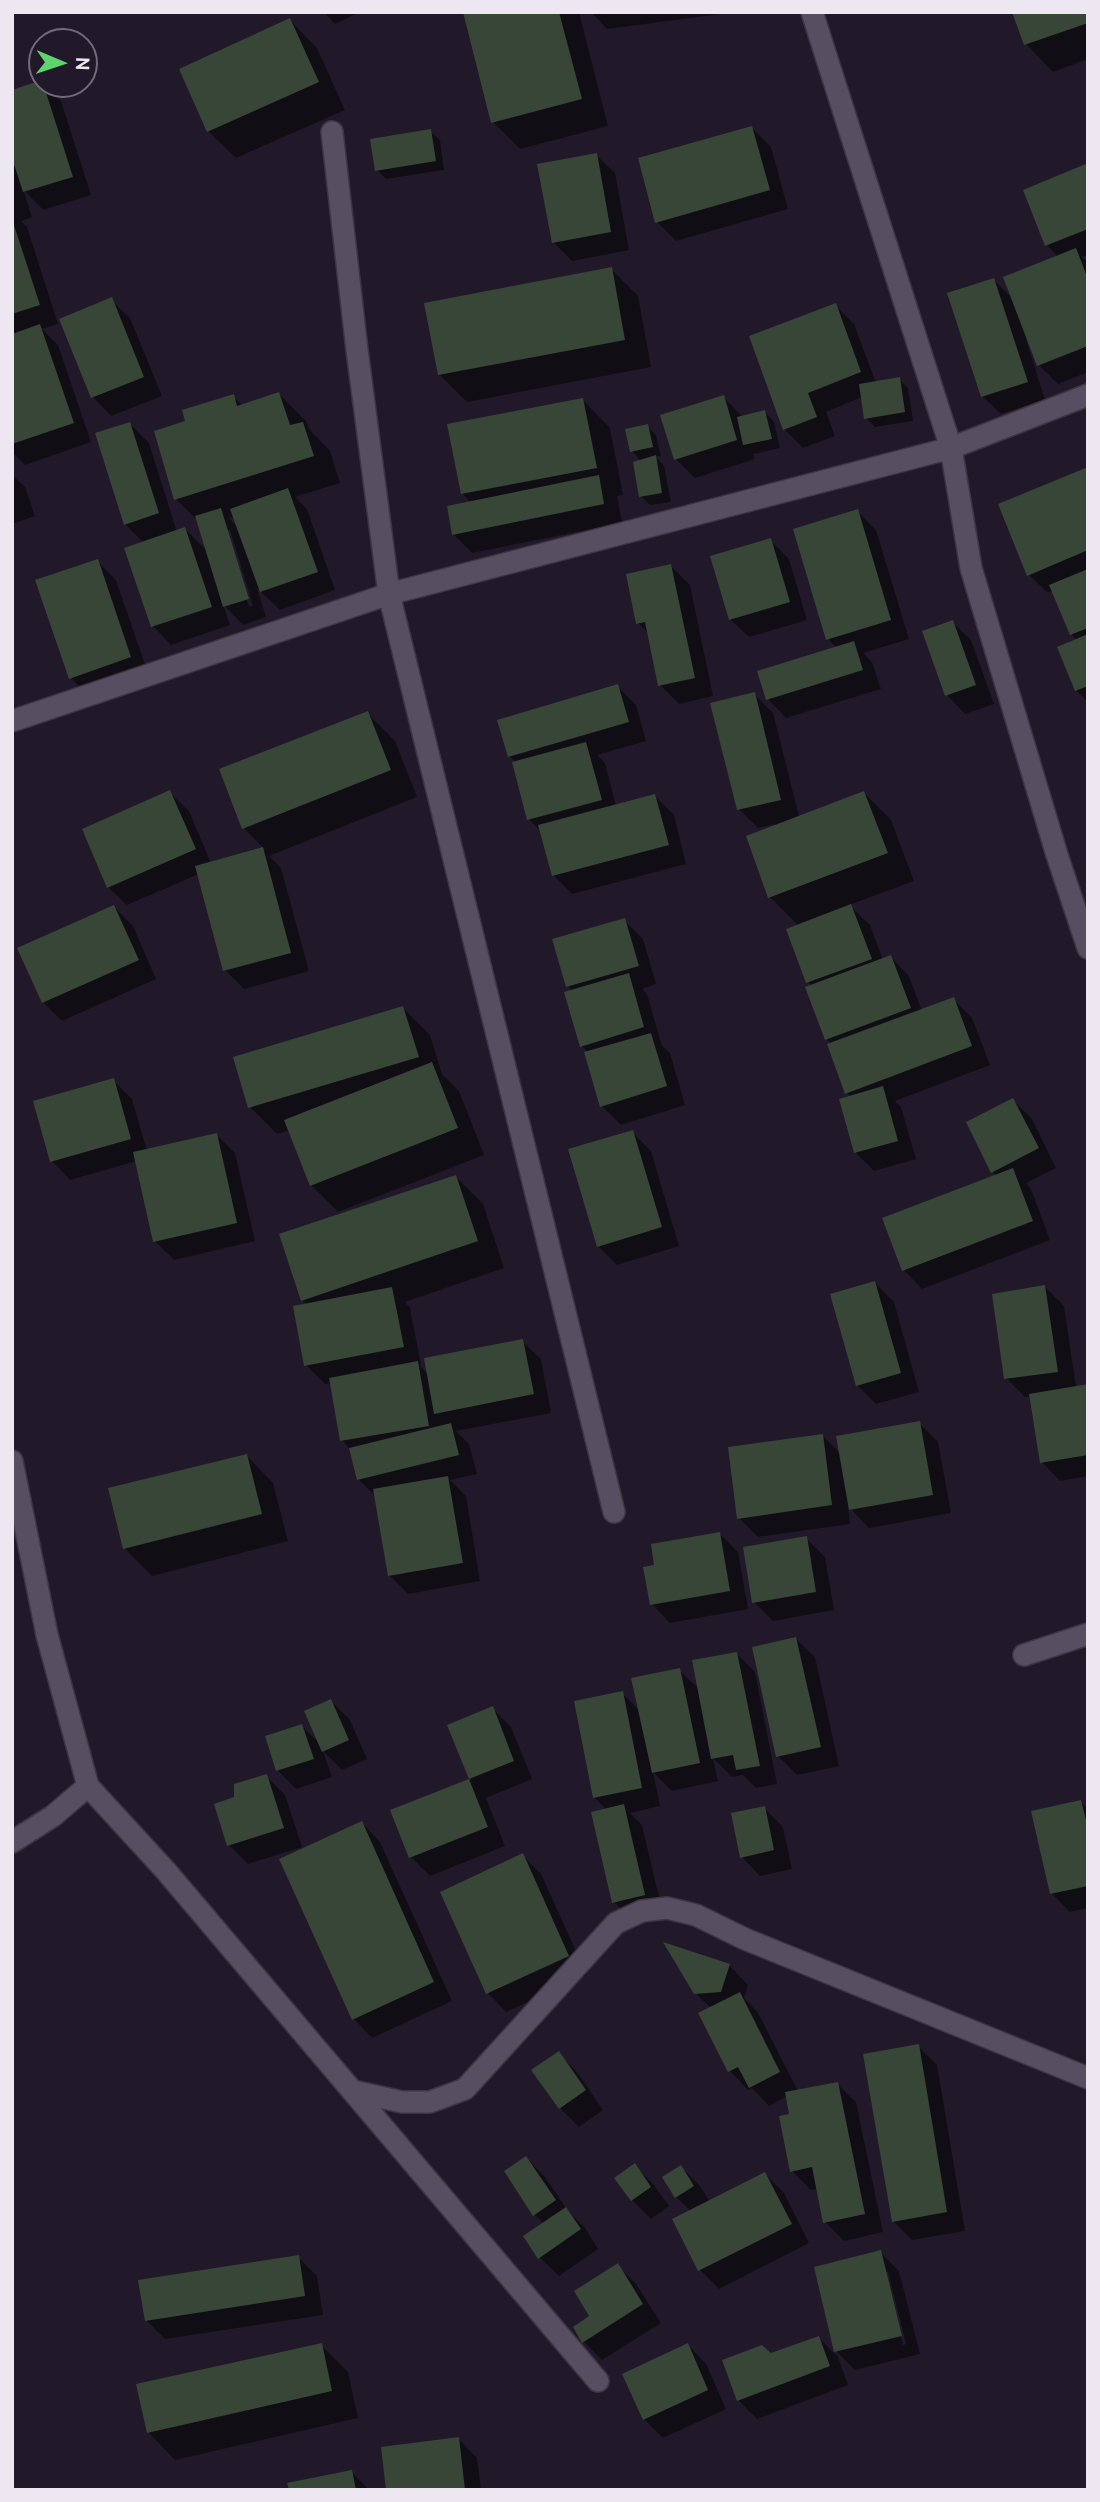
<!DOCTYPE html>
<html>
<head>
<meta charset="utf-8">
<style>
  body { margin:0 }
  #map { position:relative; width:1100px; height:2502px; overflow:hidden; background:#211929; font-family:Cabin,sans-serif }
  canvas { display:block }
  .frame { position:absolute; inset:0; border:14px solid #ede7f2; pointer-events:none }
  .north { position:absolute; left:28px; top:28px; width:70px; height:70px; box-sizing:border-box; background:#211929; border:2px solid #736b79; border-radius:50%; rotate:92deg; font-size:19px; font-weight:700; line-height:28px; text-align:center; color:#ede7f2 }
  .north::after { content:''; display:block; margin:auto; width:24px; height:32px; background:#5dd56c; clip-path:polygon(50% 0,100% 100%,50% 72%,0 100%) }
</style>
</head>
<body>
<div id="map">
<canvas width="1100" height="2502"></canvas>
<div class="frame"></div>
<div class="north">N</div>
</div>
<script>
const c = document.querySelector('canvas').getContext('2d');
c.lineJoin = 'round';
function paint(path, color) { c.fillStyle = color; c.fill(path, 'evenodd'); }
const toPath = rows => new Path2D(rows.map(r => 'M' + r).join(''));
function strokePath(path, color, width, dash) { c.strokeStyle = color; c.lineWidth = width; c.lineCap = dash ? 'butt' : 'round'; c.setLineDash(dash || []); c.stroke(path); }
const shadow = toPath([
  [324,12,360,12,335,24],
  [465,12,579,12,608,126,520,149,493,122],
  [591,12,736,12,607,29],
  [1088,12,1088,59,1053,72,1026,44],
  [290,20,317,48,345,110,236,158,208,131],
  [42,84,61,101,91,195,43,210,23,189,32,217,21,221,27,227,58,324,42,329,58,345,91,442,25,465,12,452,12,162,17,167],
  [752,128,771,147,788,209,676,241,657,222],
  [430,131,440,140,444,170,386,179,377,170],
  [596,155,615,173,629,250,572,261,553,242],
  [1088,165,1088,255,1082,257,1088,262,1088,372,1058,384,1039,365,1028,338,1026,339,1045,400,1001,414,982,396,994,280,1013,299,1058,257,1047,245,1025,191],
  [611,269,638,296,651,367,467,402,440,375],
  [111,300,130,318,162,396,111,416,93,397,62,320],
  [835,305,854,324,876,383,899,379,908,388,913,421,875,427,866,418,862,397,826,412,835,436,803,448,784,429],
  [279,394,306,421,309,429,330,451,340,483,295,497,307,509,335,590,280,610,257,588,266,617,243,625,223,604,230,625,171,645,153,626,144,543,125,524,130,424,149,443,177,532,185,529,208,552,199,522,176,499,187,422,233,396,243,406],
  [234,517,238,528,229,518],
  [226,530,230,530,253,606,249,607],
  [723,397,742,416,765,412,774,422,780,448,753,454,755,459,695,478,676,459],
  [583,400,610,428,623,495,617,496,622,523,472,553,454,535,471,503,462,493],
  [647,426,656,435,661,456,656,457,664,466,671,502,650,505,641,496,641,461,632,451],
  [1088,469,1088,702,1076,690,1077,640,1071,634,1054,591,1048,593,1029,575],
  [12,475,25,487,35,516,12,524],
  [857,511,876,530,909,639,863,653,872,662,881,689,786,718,768,699,837,648,828,639],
  [770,540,789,559,807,620,749,637,730,619],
  [97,561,116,580,149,676,89,697,71,678],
  [671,566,690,585,713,696,679,704,660,685,649,634,638,623],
  [952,622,971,640,994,704,965,714,947,695],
  [617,686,636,705,646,741,597,755,605,763,616,806,655,796,674,815,686,864,572,894,553,875,542,833,529,819,516,762,509,756],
  [754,694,773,713,799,817,864,793,891,820,914,881,849,905,870,925,883,960,891,957,909,976,922,1011,953,999,972,1018,990,1065,895,1101,901,1107,916,1159,874,1171,856,1153,851,1097,847,1093,832,1045,827,1039,812,986,808,982,799,926,770,897,774,824,758,828,739,809],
  [367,713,395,741,417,797,269,856,281,868,309,971,244,989,225,970,199,874,127,905,108,887,170,793,189,811,211,863,264,849,244,828],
  [114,907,133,926,156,979,62,1021,43,1002,20,949],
  [624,920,643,939,656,984,642,989,647,994,662,1046,670,1053,685,1105,621,1125,602,1106,589,1053,582,1046,573,992,568,986,555,940],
  [403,1008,430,1035,442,1074,459,1091,484,1155,338,1212,311,1185,290,1130,277,1134,250,1107],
  [113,1080,132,1099,147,1151,217,1135,235,1153,255,1241,174,1260,155,1241,137,1161,70,1180,52,1161],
  [1013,1100,1032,1119,1056,1168,1026,1183,1031,1189,1050,1240,922,1289,904,1270,997,1176,993,1172],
  [632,1132,651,1151,679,1246,617,1265,598,1246],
  [456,1177,483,1204,504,1268,405,1302,410,1308,421,1365,420,1366,429,1375,522,1341,541,1359,551,1413,456,1431,469,1444,477,1474,450,1480,466,1496,480,1581,408,1594,389,1575,376,1497,358,1479,351,1450,342,1440,332,1383,325,1384,306,1365,307,1305,302,1300],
  [875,1283,894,1302,919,1392,876,1404,857,1385],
  [1045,1287,1064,1306,1076,1387,1088,1385,1088,1476,1060,1481,1042,1462,1031,1396,1025,1397,1006,1378],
  [919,1423,938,1442,951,1513,869,1528,848,1506,850,1524,758,1537,739,1518,822,1435,841,1454],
  [246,1455,273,1483,288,1541,152,1576,125,1549],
  [719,1533,738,1552,748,1609,670,1623,652,1604,656,1567],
  [806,1538,825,1557,834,1610,773,1621,754,1602],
  [796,1639,815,1657,839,1766,797,1775,778,1756],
  [737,1654,755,1672,777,1784,756,1788,743,1775,732,1777,713,1758,718,1781,672,1791,653,1772,660,1806,630,1813,642,1825,663,1914,633,1921,614,1902,607,1810,595,1798,622,1693,640,1711,679,1670,700,1690],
  [331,1701,350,1720,367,1759,342,1770,323,1751,332,1777,296,1789,277,1770,302,1726,320,1744],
  [492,1708,511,1727,532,1779,486,1798,505,1846,430,1876,411,1857,393,1811,471,1780,449,1726],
  [266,1776,285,1795,302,1847,248,1864,229,1845,216,1806,236,1799],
  [1081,1802,1088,1809,1088,1908,1070,1912,1052,1894],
  [764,1808,783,1827,792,1869,760,1876,742,1857],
  [362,1823,380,1842,452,2001,372,2038,354,2019,281,1860],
  [522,1855,541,1874,587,1975,506,2012,488,1993],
  [667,1945,730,1966,748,1985,744,1998,758,2013,798,2091,837,2084,856,2102,883,2232,844,2241,825,2222,818,2189,811,2190,792,2171,791,2116,787,2096,769,2106,752,2088,748,2090,730,2071,711,2008,695,1993],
  [918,2046,937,2065,965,2231,912,2240,893,2221],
  [558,2053,577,2072,603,2110,579,2127,560,2108],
  [526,2158,545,2177,568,2211,585,2228,598,2249,559,2276,540,2258,544,2224,534,2214],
  [635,2166,653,2184,669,2206,651,2219,632,2200],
  [681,2167,700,2186,710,2202,765,2174,784,2193,809,2243,719,2289,700,2270,675,2220,691,2211,676,2197],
  [880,2252,899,2271,920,2354,855,2370,836,2351],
  [884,2272,888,2272,906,2344,903,2345],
  [298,2257,317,2276,323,2315,165,2339,146,2320],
  [617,2265,636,2284,661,2323,602,2360,583,2341,592,2317],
  [819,2338,837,2356,837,2354,848,2385,757,2419,738,2400,770,2355],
  [321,2345,348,2372,358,2418,175,2460,148,2432],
  [688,2345,706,2364,726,2409,663,2438,644,2419],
  [459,2439,477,2458,481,2490,388,2490],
  [352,2472,369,2490,290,2490]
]);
const building = toPath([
  [463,12,559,12,582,99,491,123],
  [1012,12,1088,12,1088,23,1024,45],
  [290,18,319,82,207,132,179,69],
  [42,80,73,177,23,192,12,158,12,90],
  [752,126,770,190,655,223,638,158],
  [431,129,436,161,375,171,370,139],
  [597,153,611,232,552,243,537,164],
  [1088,163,1088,229,1045,246,1023,190],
  [12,219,40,305,12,314],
  [1076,248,1088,279,1088,346,1037,366,1003,277],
  [612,267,625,340,438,375,424,303],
  [994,278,1028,382,981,397,947,293],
  [112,297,144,377,91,398,59,319],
  [836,303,861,372,808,393,817,417,783,430,749,336],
  [40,324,74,423,12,444,12,334],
  [900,377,905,412,864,419,859,384],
  [279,392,290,425,303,422,314,456,174,500,154,431,185,421,182,410,234,394,237,406],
  [724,395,737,440,674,460,660,415],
  [583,398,597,468,461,494,447,424],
  [765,410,772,439,743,445,737,417],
  [130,422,159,513,124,525,95,433],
  [648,424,653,447,630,452,625,429],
  [656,455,662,493,639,497,633,462],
  [1088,467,1088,550,1027,576,998,504],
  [599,475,604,504,452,535,447,506],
  [288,488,318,572,260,592,230,509],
  [221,508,249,599,223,607,195,516],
  [858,509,891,620,826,640,793,529],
  [185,527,212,607,151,627,124,548],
  [771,538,790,602,729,620,710,556],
  [98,559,131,657,69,679,35,580],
  [671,564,695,678,658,686,645,622,636,624,626,574],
  [1088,569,1088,628,1070,635,1049,585],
  [953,620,976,685,945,696,922,631],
  [1088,634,1088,686,1075,691,1057,647],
  [854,641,863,670,766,700,757,671],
  [618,684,629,722,508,757,497,720],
  [755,692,781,800,737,810,710,703],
  [368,711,391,770,242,829,219,769],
  [586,742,602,800,527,820,512,762],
  [170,790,196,849,107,888,82,829],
  [864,791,888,853,768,898,746,836],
  [655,794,669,845,552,876,538,825],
  [263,847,291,953,223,971,195,866],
  [851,904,872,959,806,983,786,929],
  [114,905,139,960,42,1003,17,948],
  [625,918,639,966,566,987,552,939],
  [891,955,911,1008,825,1040,805,987],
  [629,973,644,1027,580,1047,564,992],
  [954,997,972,1046,845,1094,827,1044],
  [403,1006,419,1057,248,1108,233,1057],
  [651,1033,667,1086,600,1107,584,1052],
  [432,1062,458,1128,310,1186,284,1120],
  [114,1078,131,1139,50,1162,33,1101],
  [883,1086,898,1141,854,1153,839,1099],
  [1013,1098,1039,1148,991,1173,966,1122],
  [633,1130,662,1227,597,1247,568,1149],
  [217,1133,237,1223,153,1242,133,1152],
  [1013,1168,1033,1221,902,1271,882,1218],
  [456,1175,478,1241,301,1301,279,1234],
  [875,1281,901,1373,856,1386,830,1294],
  [1045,1285,1058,1372,1004,1379,992,1294],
  [392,1287,404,1347,304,1366,293,1306],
  [523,1339,534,1394,434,1414,424,1358],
  [418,1361,429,1426,340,1441,329,1378],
  [1088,1384,1088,1455,1040,1463,1029,1394],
  [920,1421,933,1495,849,1510,836,1436],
  [451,1423,459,1455,357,1480,349,1448],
  [823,1434,832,1505,737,1519,728,1447],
  [247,1454,262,1514,123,1549,108,1488],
  [448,1476,463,1563,388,1576,373,1489],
  [720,1532,730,1591,650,1605,643,1567,654,1565,651,1544],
  [807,1536,816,1592,752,1603,743,1547],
  [796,1637,821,1747,776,1757,752,1647],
  [737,1652,760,1766,736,1770,733,1755,711,1759,692,1660],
  [680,1668,700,1763,652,1773,631,1678],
  [623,1691,642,1788,593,1798,574,1701],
  [331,1699,349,1740,322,1752,304,1711],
  [493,1706,514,1761,469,1779,447,1725],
  [302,1724,314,1759,276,1771,265,1736],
  [267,1774,284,1828,227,1846,214,1804,234,1797,234,1784],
  [469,1779,488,1827,409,1858,390,1810],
  [1081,1800,1088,1828,1088,1886,1050,1894,1031,1811],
  [624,1804,645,1895,612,1903,591,1812],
  [765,1806,774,1850,740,1858,731,1813],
  [362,1821,434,1982,352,2020,279,1859],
  [523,1853,569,1956,486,1994,440,1892],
  [663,1942,730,1964,721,1992,694,1994],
  [740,1992,780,2072,749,2088,738,2067,728,2072,698,2013],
  [919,2044,947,2212,892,2222,863,2054],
  [559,2051,586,2090,559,2109,531,2070],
  [838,2082,865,2214,823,2223,812,2167,790,2172,779,2116,789,2114,785,2092],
  [526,2156,556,2200,533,2216,504,2171],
  [635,2163,651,2187,631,2201,614,2178],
  [681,2165,694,2186,675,2198,662,2177],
  [765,2172,792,2224,698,2271,672,2219],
  [566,2207,581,2229,538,2259,523,2236],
  [881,2250,902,2336,834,2352,814,2267],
  [299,2255,305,2296,145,2321,138,2280],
  [618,2263,643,2304,582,2343,573,2327,589,2316,574,2291],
  [819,2336,830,2366,737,2401,722,2360,762,2345,771,2353],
  [322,2343,332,2391,147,2433,136,2384],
  [688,2343,708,2390,643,2420,622,2374],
  [459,2437,465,2490,386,2490,381,2447],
  [352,2470,356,2490,289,2490,287,2483]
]);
const minor = toPath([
  [812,12,951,448,971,568,1057,855,1088,948],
  [332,132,357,350,389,594,614,1512],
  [12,721,389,594,951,448,1088,395],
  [12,1461,47,1635,88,1786,166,1871,598,2381],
  [1024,1655,1088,1634],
  [12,1842,53,1816,88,1786],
  [353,2091,402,2102,430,2102,465,2089,616,1923,642,1911,667,1908,696,1915,745,1939,1088,2078]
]);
paint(shadow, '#0007');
paint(building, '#374637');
strokePath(minor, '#3d3642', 24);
strokePath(minor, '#584e61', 21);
</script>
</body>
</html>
